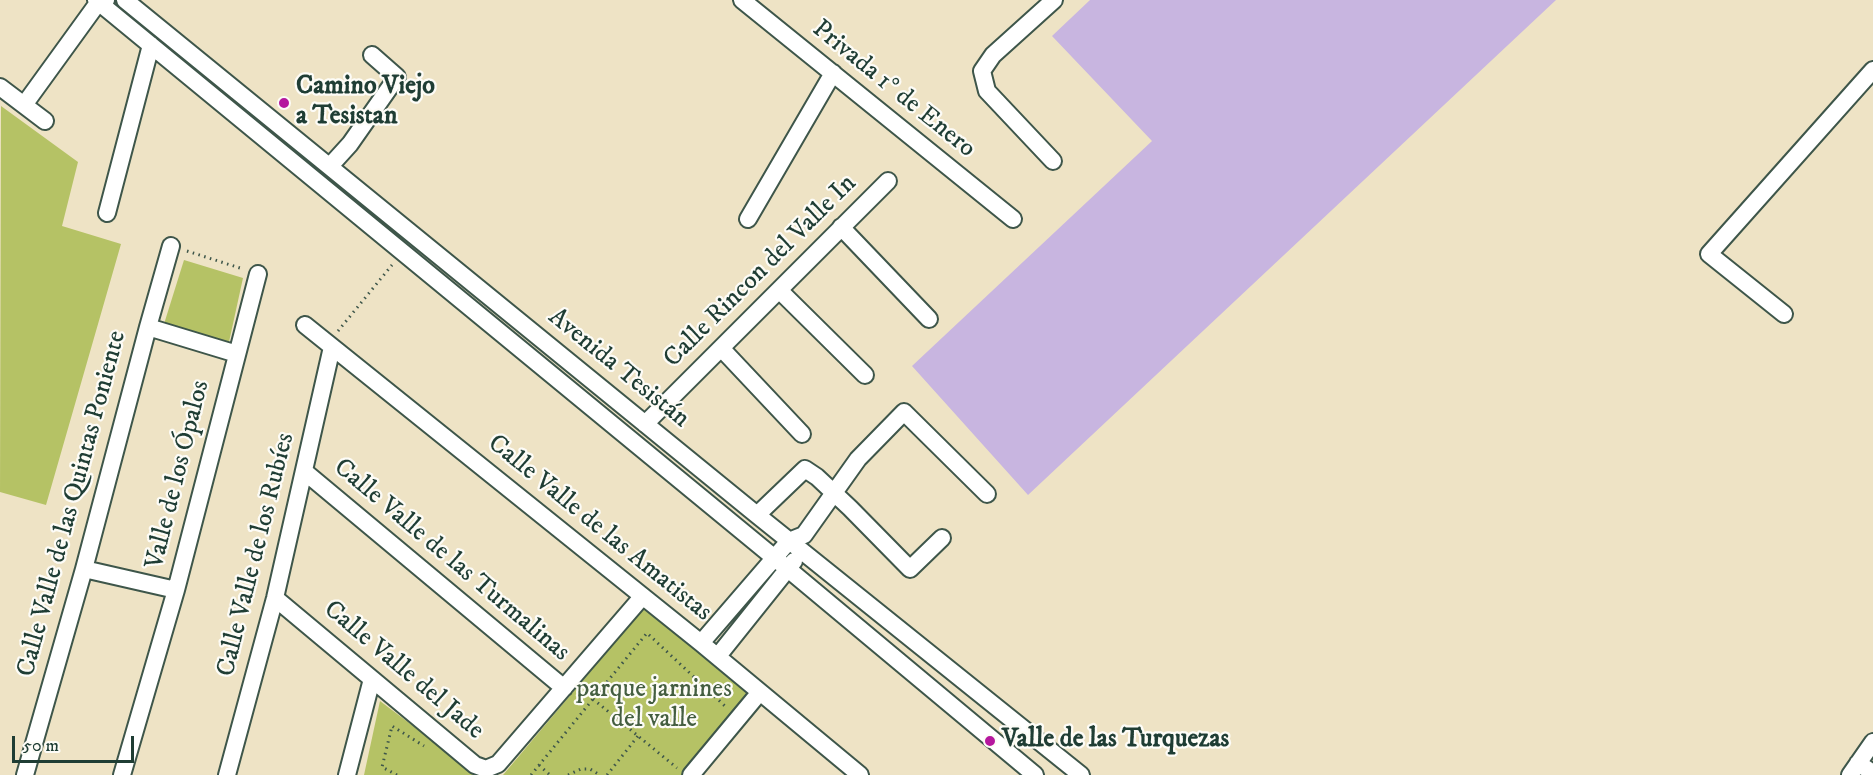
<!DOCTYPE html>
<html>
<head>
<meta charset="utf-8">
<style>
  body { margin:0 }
  #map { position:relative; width:1873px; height:775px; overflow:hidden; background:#eee3c5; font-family:"IM FELL DW Pica",serif }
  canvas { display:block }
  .scale { position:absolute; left:12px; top:736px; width:122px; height:27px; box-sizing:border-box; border:3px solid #1f3d34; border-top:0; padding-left:8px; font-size:18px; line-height:21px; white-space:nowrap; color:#1f3d34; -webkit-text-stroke:4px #fdfcf7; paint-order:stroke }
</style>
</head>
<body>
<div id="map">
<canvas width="1873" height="775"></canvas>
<div class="scale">50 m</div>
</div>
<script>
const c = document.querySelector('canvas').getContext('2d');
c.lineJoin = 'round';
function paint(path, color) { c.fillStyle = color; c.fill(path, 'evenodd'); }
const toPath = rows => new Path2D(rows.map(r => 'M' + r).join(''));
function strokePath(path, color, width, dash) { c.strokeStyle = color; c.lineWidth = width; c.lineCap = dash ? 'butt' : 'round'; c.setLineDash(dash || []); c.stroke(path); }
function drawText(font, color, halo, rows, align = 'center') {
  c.font = font + ' "IM FELL DW Pica",serif'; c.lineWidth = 4.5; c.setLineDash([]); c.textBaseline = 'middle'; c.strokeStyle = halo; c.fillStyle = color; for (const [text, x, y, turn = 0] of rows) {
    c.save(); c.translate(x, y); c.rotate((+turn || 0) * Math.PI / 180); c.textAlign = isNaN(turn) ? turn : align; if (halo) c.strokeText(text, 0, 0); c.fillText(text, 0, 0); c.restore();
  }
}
const green = toPath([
  [1,106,78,162,62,226,121,244,46,505,0,492],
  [184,260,243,278,229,342,164,324],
  [643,609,753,692,687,775,503,775],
  [380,701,478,775,364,775]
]);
const building = toPath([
  [1090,0,1556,0,1028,495,912,366,1152,141,1052,36]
]);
const path = toPath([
  [187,251,243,269],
  [338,331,392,265],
  [593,699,677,768],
  [539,765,550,775],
  [397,775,382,767,392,726,424,746],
  [531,775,647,633,726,707],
  [568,775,581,769,590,769,600,775],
  [607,775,638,736]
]);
const minor = toPath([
  [96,0,788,569,1035,775],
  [125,0,757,515,1081,775],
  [742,0,1013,219],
  [0,87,45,121],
  [24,105,95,7,106,0],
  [1053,161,987,91,982,71,993,55,1054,0],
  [330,166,350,144,397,77,372,55],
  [107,213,151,45],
  [748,219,833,73],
  [841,227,929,319],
  [779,290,865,375],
  [1784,314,1709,254,1873,70],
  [305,325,701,643,860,775],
  [148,327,237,354],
  [721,348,802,434],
  [645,424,888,181],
  [305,472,564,688],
  [757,515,805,469,817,477,850,508,910,569,942,538],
  [84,569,176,590],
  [275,598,475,765,486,769,498,764,642,597],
  [701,643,789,541,804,535,858,459,904,412,987,494],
  [718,656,794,561],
  [1858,763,1873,773],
  [25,775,84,569,148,327,171,246],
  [122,775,176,590,258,274],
  [227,775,275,598,332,347],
  [347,775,372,679],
  [691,775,760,692],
  [1850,775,1873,742]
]);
const markers = [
  [284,103,6,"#b5179e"],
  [990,741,6,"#b5179e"]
];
const poiNames = [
  ["Camino Viejo",296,88],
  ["a Tesistan",296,118],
  ["Valle de las Turquezas",1002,741]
];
const streetNames = [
  ["Privada 1° de Enero",893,90,39],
  ["Calle Rincon del Valle In",761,272,-45],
  ["Avenida Tesistán",618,369,39],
  ["Valle de los Ópalos",179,475,-76],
  ["Calle Valle de las Quintas Poniente",73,504,-75],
  ["Calle Valle de las Amatistas",599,529,39],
  ["Calle Valle de los Rubíes",257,555,-76],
  ["Calle Valle de las Turmalinas",451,561,40],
  ["Calle Valle del Jade",403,671,40]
];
const parkNames = [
  ["parque jarnines",654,691],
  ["del valle",654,721]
];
paint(green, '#b5c265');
paint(building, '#c8b5e0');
strokePath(minor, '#3e564a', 20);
strokePath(path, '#3e564a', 3, [1.5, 4.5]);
strokePath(minor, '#fff', 16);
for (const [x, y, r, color] of markers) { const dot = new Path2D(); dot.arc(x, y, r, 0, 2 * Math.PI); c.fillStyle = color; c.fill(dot); strokePath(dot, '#fdfcf7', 2); }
drawText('bold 26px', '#1f3d34', '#fdfcf7', poiNames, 'left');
drawText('26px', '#1f3d34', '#fdfcf7', streetNames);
drawText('26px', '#445e40', '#fdfcf7', parkNames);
</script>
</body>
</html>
